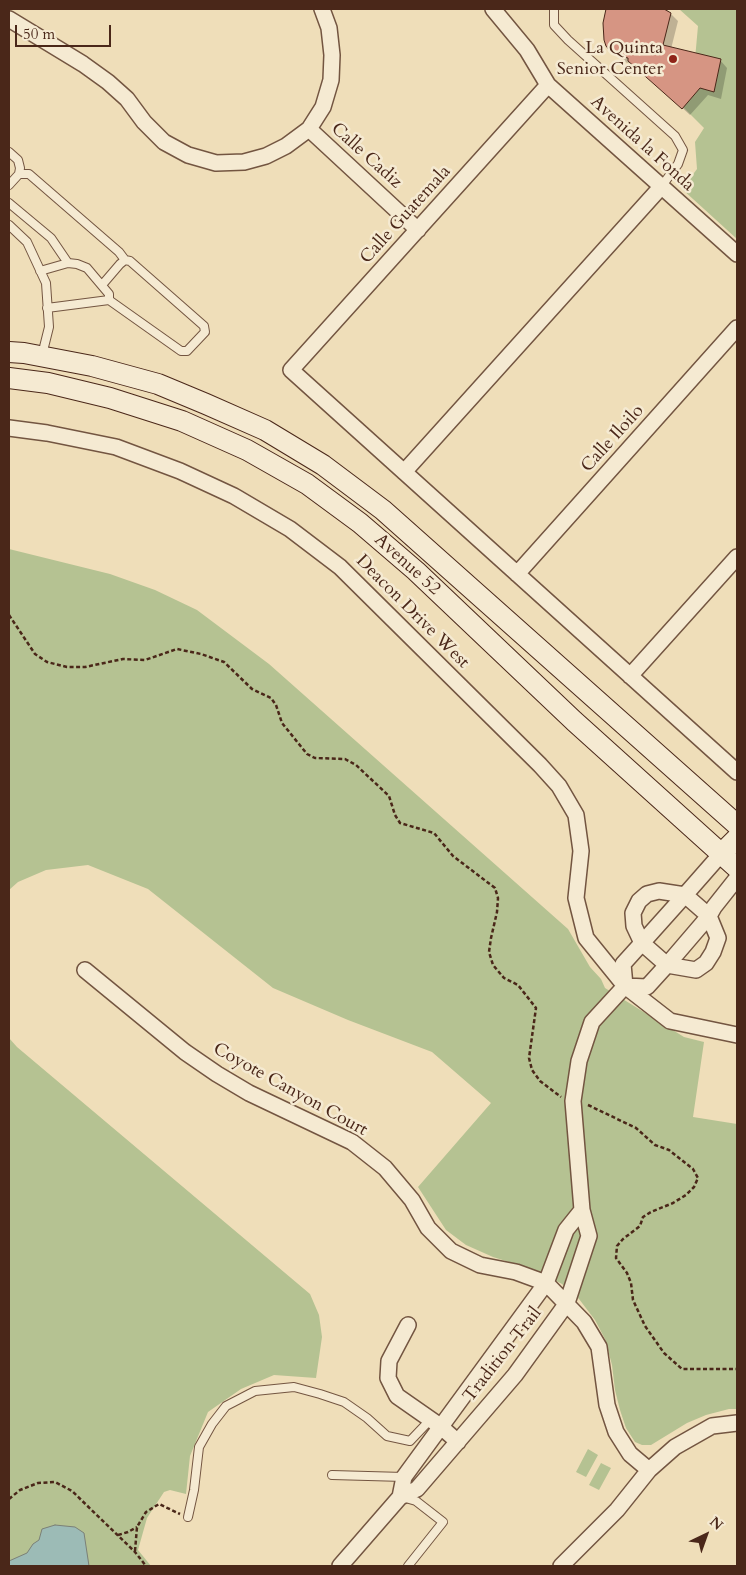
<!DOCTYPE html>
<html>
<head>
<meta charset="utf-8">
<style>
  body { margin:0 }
  #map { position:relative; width:746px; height:1575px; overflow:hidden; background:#efdeb9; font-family:Cardo,serif }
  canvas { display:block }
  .frame { position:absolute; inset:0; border:10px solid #4a2719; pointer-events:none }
  .north { position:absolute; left:681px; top:1510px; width:50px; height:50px; -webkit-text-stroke:4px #f5ead2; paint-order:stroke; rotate:42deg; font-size:14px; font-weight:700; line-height:20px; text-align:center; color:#4a2719 }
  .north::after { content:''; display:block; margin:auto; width:18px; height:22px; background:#4a2719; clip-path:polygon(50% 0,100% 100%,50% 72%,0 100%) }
  .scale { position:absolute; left:15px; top:25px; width:96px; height:22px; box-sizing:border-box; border:2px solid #4a2719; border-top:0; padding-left:6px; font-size:15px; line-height:18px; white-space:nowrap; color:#4a2719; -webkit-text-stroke:4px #f5ead2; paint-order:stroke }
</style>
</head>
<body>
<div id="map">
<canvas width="746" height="1575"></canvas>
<div class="frame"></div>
<div class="north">N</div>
<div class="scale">50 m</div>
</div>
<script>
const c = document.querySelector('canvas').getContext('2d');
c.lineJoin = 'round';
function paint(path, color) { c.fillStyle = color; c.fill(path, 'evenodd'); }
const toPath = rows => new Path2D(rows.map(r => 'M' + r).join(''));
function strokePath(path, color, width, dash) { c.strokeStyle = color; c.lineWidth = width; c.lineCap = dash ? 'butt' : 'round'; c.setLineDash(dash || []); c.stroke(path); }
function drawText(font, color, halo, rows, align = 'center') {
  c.font = font + ' Cardo,serif'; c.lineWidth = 5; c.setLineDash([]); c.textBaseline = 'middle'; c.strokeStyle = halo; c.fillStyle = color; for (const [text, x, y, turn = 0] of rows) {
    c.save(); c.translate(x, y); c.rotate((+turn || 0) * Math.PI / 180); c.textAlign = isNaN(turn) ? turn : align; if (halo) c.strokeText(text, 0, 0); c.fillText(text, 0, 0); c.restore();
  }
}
const green = toPath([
  [679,9,737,9,737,239,682,189,697,169,695,142,704,128,681,105,695,59,698,26],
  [9,549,110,574,155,590,197,610,269,664,568,929,590,967,601,979,605,988,684,1037,704,1042,693,1117,737,1124,737,1409,729,1409,706,1415,687,1423,651,1445,642,1445,635,1442,626,1428,620,1410,615,1390,612,1365,605,1339,595,1320,579,1299,562,1284,538,1271,493,1257,466,1245,446,1230,418,1187,491,1103,432,1052,348,1020,273,988,148,889,88,865,46,870,18,882,9,890],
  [9,1038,17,1047,310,1294,319,1315,322,1337,316,1378,274,1375,241,1389,208,1412,190,1456,186,1494,170,1490,164,1492,147,1518,138,1550,151,1566,9,1566],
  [588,1449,598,1455,586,1477,576,1472],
  [601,1463,611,1468,599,1490,589,1485]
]);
const water = toPath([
  [55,1525,75,1527,84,1533,89,1566,9,1566,9,1561,27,1553,33,1544,39,1540,42,1529,55,1525]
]);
const shadow = toPath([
  [607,9,644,9,654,11,654,9,666,9,678,21,671,49,720,60,727,68,721,99,708,95,690,115,634,64,624,62,611,50,605,23]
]);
const building = toPath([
  [606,9,664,9,671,13,663,45,721,59,714,92,700,88,682,109,628,61,628,58,615,55,616,52,610,51,606,46,604,40,603,23,606,9]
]);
const path = toPath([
  [9,615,35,654,47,662,67,667,85,667,123,659,145,660,177,649,201,654,224,662,252,689,271,698,276,705,282,723,307,754,315,758,345,759,356,765,389,796,395,815,400,823,434,833,453,856,495,888,498,898,497,912,491,938,489,952,493,965,504,978,518,985,536,1008,529,1058,532,1070,540,1081,561,1097],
  [588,1105,636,1128,655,1145,669,1150,693,1169,698,1178,694,1187,686,1195,673,1203,651,1212,643,1217,640,1226,623,1239,617,1246,616,1258,627,1273,631,1283,633,1300,645,1326,664,1353,682,1369,737,1369],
  [9,1499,20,1490,38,1483,55,1482,72,1491,135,1552,146,1566],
  [118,1535,128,1532,137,1527],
  [135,1551,137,1527,146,1512,159,1504,180,1514]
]);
const service = toPath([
  [554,9,554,25,568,40,675,136,683,150,678,164,661,187],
  [9,152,18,160,20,168,19,174,9,185],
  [19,174,29,174,119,252,125,260],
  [9,203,51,238,68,263],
  [9,225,27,242,46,283,49,327,42,355],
  [40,271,68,263,77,264,87,268,109,294,109,300,47,308],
  [102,285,120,264,125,260,130,261,204,326,205,332,187,351,181,351,109,300],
  [332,1475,404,1477],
  [402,1497,416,1501,443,1522,408,1566],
  [188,1517,194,1490,199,1447,212,1424,226,1406,255,1391,294,1387,320,1394,344,1402,367,1418,387,1436,410,1441,430,1420]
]);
const minor = toPath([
  [493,9,527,50,548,85,737,254],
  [9,19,83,64,108,82,127,99,144,122,164,142,188,155,216,163,244,162,266,156,286,146,309,129,323,107,331,80,332,55,329,28,322,9],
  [548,85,291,370,737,772],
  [309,129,418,230],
  [9,428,47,433,116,447,180,471,234,496,290,529,340,567,540,765,559,786,576,815,581,851,576,898,586,938,625,986,670,1021,737,1035],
  [404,472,661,187],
  [517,574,737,328],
  [630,676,737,557],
  [685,895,709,916,667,965,642,943,685,895],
  [85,970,185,1052,217,1074,249,1093,352,1142,385,1168,412,1200,428,1228,451,1251,480,1265,516,1272,546,1283,584,1322,599,1347,607,1405,616,1432,630,1454,649,1470,675,1447,712,1426,737,1423],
  [625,986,647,987,667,965,696,970,706,963,713,952,718,938,709,916,714,907,737,878],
  [408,1325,389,1361,388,1378,397,1396,440,1426,458,1442],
  [400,1497,404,1477,546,1283,566,1230,582,1210],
  [340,1566,400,1497,417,1489,515,1375,567,1303,589,1236,582,1210,573,1101,579,1061,592,1022,625,986,623,964,642,943,634,926,633,913,639,901,647,894,659,891,685,895,721,854],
  [561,1566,617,1510,649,1470]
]);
const secondary = toPath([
  [9,352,24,353,92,366,158,384,206,404,265,430,323,465,383,510,737,825],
  [9,378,48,383,110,398,182,421,247,450,307,484,360,523,416,571,574,721,737,868],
  [721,854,737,838]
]);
const markers = [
  [673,59,5,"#8f2418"]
];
const poiNames = [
  ["La Quinta",663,49],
  ["Senior Center",663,70]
];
const streetNames = [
  ["Avenida la Fonda",642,144,42],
  ["Calle Cadiz",366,156,42],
  ["Calle Guatemala",406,215,-48],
  ["Calle Iloilo",613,439,-48],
  ["Avenue 52",407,565,42],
  ["Deacon Drive West",412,612,45],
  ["Coyote Canyon Court",290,1090,29],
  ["Tradition Trail",503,1355,-52]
];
paint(green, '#b5c292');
paint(water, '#9cbbb6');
strokePath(water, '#7b8077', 1);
paint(shadow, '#0003');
paint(building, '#d69583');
strokePath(building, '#4a2719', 1);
strokePath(service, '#735541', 10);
strokePath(minor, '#735541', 18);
strokePath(secondary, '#4a2719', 22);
strokePath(path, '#4a2719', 2.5, [4, 2.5]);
strokePath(service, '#f5ead2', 8);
strokePath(minor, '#f5ead2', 15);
strokePath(secondary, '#f5ead2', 20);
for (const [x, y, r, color] of markers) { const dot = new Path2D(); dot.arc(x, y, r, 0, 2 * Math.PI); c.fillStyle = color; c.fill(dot); strokePath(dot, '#f5ead2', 2); }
drawText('18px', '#4a2719', '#f5ead2', poiNames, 'right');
drawText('18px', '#4a2719', '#f5ead2', streetNames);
</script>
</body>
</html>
